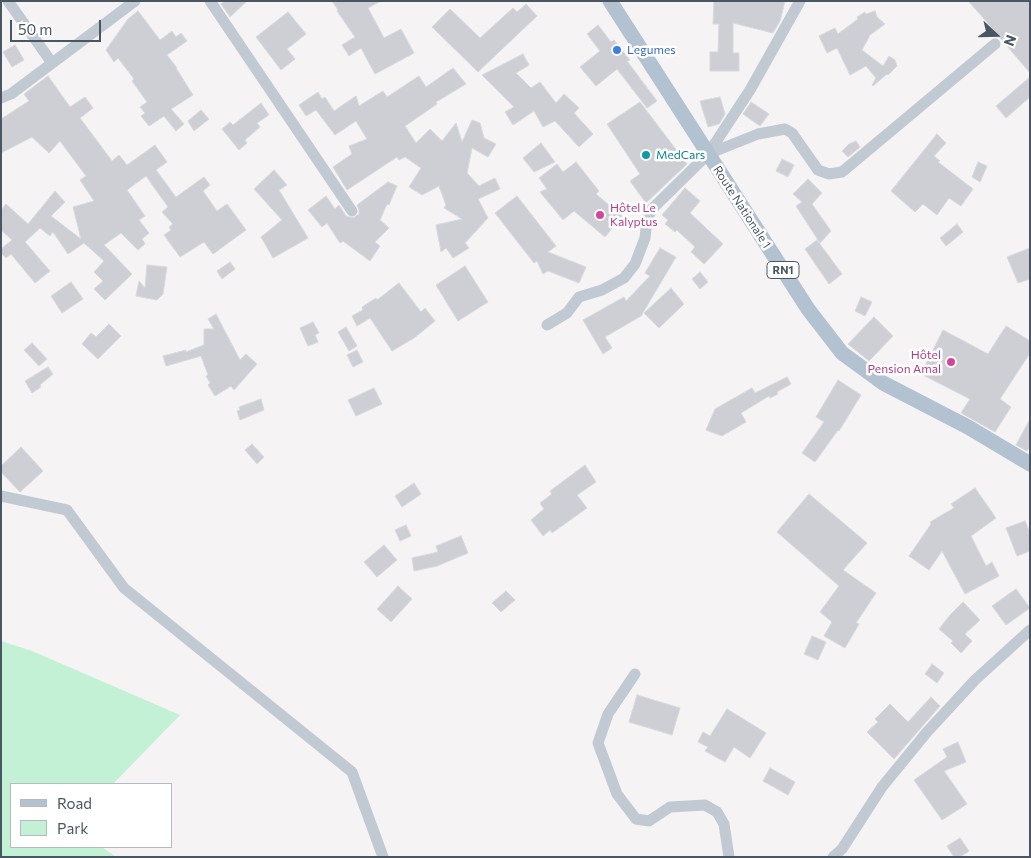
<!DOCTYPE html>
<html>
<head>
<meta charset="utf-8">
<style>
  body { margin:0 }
  #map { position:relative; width:1031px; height:858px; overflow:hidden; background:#f5f3f3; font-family:Commissioner,sans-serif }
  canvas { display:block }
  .frame { position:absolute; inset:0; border:2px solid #4a5661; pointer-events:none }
  .legend { position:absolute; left:10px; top:783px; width:162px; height:65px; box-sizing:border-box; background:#fff; border:1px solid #b7bbc0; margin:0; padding:6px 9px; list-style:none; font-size:15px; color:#4a5661 }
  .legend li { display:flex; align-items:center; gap:10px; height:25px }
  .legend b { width:25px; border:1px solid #b7bbc0 }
  .north { position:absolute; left:971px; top:10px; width:50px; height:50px; -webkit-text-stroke:4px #fff; paint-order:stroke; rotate:111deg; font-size:14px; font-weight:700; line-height:20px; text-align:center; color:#4a5661 }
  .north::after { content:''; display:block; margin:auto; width:18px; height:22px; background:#4a5661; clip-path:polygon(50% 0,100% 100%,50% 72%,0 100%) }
  .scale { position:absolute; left:10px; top:20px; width:91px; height:22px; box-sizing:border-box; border:2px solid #4a5661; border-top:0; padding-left:6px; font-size:15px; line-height:18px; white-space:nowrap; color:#4a5661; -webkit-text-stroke:4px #fff; paint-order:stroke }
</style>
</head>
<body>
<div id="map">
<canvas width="1031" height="858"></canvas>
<div class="frame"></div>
<ul class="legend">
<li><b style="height:6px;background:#b3c2d1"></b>Road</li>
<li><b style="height:14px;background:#c3f1d5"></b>Park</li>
</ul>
<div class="north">N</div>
<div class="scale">50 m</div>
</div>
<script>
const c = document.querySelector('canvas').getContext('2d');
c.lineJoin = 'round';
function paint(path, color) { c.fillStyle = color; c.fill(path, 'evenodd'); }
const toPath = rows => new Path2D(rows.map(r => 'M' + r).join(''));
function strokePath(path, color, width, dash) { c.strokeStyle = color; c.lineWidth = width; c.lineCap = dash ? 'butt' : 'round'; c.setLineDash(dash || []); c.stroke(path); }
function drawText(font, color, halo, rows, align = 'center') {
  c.font = font + ' Commissioner,sans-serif'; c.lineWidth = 5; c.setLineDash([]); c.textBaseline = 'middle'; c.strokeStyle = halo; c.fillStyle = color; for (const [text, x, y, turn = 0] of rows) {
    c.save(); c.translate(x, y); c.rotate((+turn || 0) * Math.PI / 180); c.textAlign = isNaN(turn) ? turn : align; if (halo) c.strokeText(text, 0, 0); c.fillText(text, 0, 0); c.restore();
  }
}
const green = toPath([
  [1,641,32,651,180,715,113,784,11,784,11,847,102,847,116,857,1,857]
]);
const building = toPath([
  [225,1,247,1,230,17,221,4,225,1],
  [332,1,381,1,368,8,384,38,401,29,414,53,375,74,361,48,349,56,342,45,355,37,337,11,338,10,332,1],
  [714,1,785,1,780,21,773,33,733,23,733,53,739,53,739,71,710,71,710,52,718,52,719,24,713,24,714,1],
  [968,1,1030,1,1030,73,979,13,968,1],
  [526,4,537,16,478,72,432,27,450,9,480,38,513,8,517,12,526,4],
  [138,11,160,40,172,31,176,37,181,33,187,41,167,55,177,68,176,68,193,95,171,109,184,124,176,131,164,116,149,126,141,116,145,113,140,107,147,102,132,81,134,79,118,58,114,62,106,50,128,19,138,11],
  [875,11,877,17,885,24,870,35,862,50,883,66,889,56,895,60,897,66,888,75,887,74,873,86,872,85,876,78,866,66,850,75,837,48,827,53,819,36,835,28,838,34,858,19,857,17,865,12,866,14,875,11],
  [288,12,306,34,287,49,295,59,281,70,256,37,288,12],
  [598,25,611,42,614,40,630,60,627,61,657,101,647,108,617,69,596,86,580,67,600,51,587,34,598,25],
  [15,45,24,60,12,67,3,52,15,45],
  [523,54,529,65,516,73,531,88,540,82,556,103,564,94,579,108,574,113,593,134,579,147,555,121,543,127,534,111,513,125,505,112,514,107,482,75,523,54],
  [453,68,466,84,436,102,437,104,405,126,416,143,430,129,442,141,456,123,462,142,472,120,480,123,484,138,496,144,488,157,472,148,467,173,479,186,495,178,500,189,478,199,488,218,465,243,469,248,453,258,446,248,441,252,436,225,462,219,444,208,446,205,439,186,422,195,409,187,421,168,405,157,399,160,397,157,347,190,333,167,352,154,349,146,367,139,356,121,335,135,316,110,306,116,299,105,318,92,322,99,325,97,334,111,356,96,359,106,383,91,387,97,419,76,426,87,453,68],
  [48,76,70,107,85,97,93,108,80,118,112,161,119,155,127,165,155,145,167,162,156,170,176,197,204,177,210,185,203,191,217,211,227,204,246,230,213,254,204,242,180,257,164,235,171,230,169,227,173,224,162,212,168,207,146,176,127,190,145,216,139,220,149,233,142,239,145,244,138,250,121,233,104,245,132,274,105,300,94,289,103,281,94,272,104,261,84,243,68,254,53,232,50,236,40,228,25,242,50,271,35,283,11,254,6,258,1,253,1,249,12,240,1,230,1,210,6,204,28,224,55,191,65,202,51,216,81,239,73,207,94,201,80,180,86,176,60,141,49,153,32,137,1,153,1,119,29,101,24,94,48,76],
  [1030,77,1030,97,1006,118,996,106,1030,77],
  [720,97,725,114,719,124,708,127,700,101,720,97],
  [640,102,687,164,646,203,630,181,640,174,607,124,640,102],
  [751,102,769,114,760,126,743,114,751,102],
  [261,103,269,115,257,123,260,127,245,140,247,143,239,150,222,129,230,122,233,125,261,103],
  [201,110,209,119,194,131,188,121,201,110],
  [937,134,946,143,934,156,940,161,938,162,973,189,961,206,949,198,937,215,923,204,915,212,891,191,937,134],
  [856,141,860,147,848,157,842,151,849,144,856,141],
  [541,143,555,162,534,172,523,158,541,143],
  [782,159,794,165,788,177,776,171,782,159],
  [576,162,599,191,596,194,622,216,605,237,574,211,563,220,540,192,547,189,539,178,557,164,563,172,576,162],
  [978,162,987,166,980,182,972,177,978,162],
  [274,170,287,185,279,190,308,238,273,258,261,237,282,220,254,189,274,170],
  [808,179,822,193,812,204,831,231,820,243,796,206,802,202,793,194,808,179],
  [388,182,397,186,389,205,387,204,380,220,389,228,375,242,380,246,370,261,343,241,340,243,327,223,322,227,308,210,326,196,335,209,339,205,346,216,353,218,359,214,359,210,357,205,388,182],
  [685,188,700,201,690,213,723,244,704,264,691,252,695,247,677,230,675,232,665,224,668,220,662,215,685,188],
  [517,196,556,246,548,252,586,267,579,283,548,271,543,274,537,261,534,263,495,213,517,196],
  [957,224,963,232,946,246,940,238,957,224],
  [817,240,842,274,829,284,805,249,817,240],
  [660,248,676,257,641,316,605,337,612,348,603,354,583,320,624,297,626,301,650,276,645,273,660,248],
  [1030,248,1030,279,1018,283,1007,257,1030,248],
  [230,262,235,269,222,279,217,271,230,262],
  [147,265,167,267,163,294,157,300,136,296,139,281,145,288,147,265],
  [465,266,488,302,458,321,436,285,465,266],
  [700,272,708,282,700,289,692,279,700,272],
  [71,282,83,299,62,313,51,296,71,282],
  [399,283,421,312,425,308,435,321,414,338,392,351,370,318,357,326,352,316,363,310,362,307,376,298,377,300,399,283],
  [671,288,684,304,659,328,644,313,671,288],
  [861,297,872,302,865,316,855,311,861,297],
  [216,314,240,360,246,354,257,364,234,390,231,386,215,396,208,385,210,383,206,376,208,375,201,356,166,366,163,356,186,350,186,352,204,345,204,329,214,329,208,319,216,314],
  [874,317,893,336,869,361,848,344,874,317],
  [313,322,319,333,315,335,318,342,308,346,300,328,313,322],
  [109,324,121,336,98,359,82,344,91,333,96,337,109,324],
  [1006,326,1030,341,1030,353,1000,399,1011,407,995,432,961,413,970,399,921,374,943,330,988,354,1006,326],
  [346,327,357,346,349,351,338,332,346,327],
  [32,343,47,359,39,366,24,350,32,343],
  [357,350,363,362,353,367,347,355,357,350],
  [48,367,53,374,40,385,41,387,32,393,25,381,48,367],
  [787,377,791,384,777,392,778,394,770,398,769,396,741,413,746,422,722,436,706,430,715,409,752,388,755,393,787,377],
  [838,380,861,395,839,431,838,430,815,462,802,453,824,422,816,417,838,380],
  [374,388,382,404,356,416,348,400,374,388],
  [261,399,264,410,240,420,237,411,240,410,239,407,261,399],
  [1030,419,1030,446,1027,451,1016,445,1030,419],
  [252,444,264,457,257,464,245,450,252,444],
  [21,447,43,471,20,492,1,472,1,466,21,447],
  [585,465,596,482,577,495,587,508,552,533,550,530,543,536,531,520,544,509,540,503,552,494,550,491,585,465],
  [414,483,421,494,402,507,395,496,414,483],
  [975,488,996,518,971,536,986,566,992,562,999,576,965,594,942,551,929,570,909,556,931,524,930,522,954,508,951,504,975,488],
  [809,494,867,543,843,570,876,593,856,623,859,624,845,648,824,636,832,622,820,612,839,586,777,532,809,494],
  [1025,521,1030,533,1030,551,1017,556,1006,528,1025,521],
  [406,525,411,536,400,541,395,530,406,525],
  [461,536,468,553,437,566,414,571,412,558,438,552,436,546,461,536],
  [384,545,397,560,377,577,364,562,384,545],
  [398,586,412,599,391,622,377,609,398,586],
  [1016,589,1030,608,1006,625,992,606,1016,589],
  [506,591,515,600,501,612,492,603,506,591],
  [963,602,980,620,965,634,972,641,961,653,951,643,953,641,939,629,950,615,963,602],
  [812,636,826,642,818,660,804,654,812,636],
  [932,664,944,673,937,683,925,674,932,664],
  [637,695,680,708,672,735,629,722,637,695],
  [931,697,940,706,894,759,867,732,878,722,875,719,890,704,908,722,931,697],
  [727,709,766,733,750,758,734,747,725,762,705,751,708,747,698,742,703,732,710,736,727,709],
  [958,742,966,762,944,771,967,804,942,820,914,780,947,757,943,749,958,742],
  [770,768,795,782,788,795,763,781,770,768],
  [960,838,969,851,960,857,954,857,947,846,960,838]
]);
const minor = toPath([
  [8,1,52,63],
  [210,1,352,211],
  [1,98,11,94,135,1],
  [708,154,758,134,785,129,792,133,818,170,829,174,842,172,995,44],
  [547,325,567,313,579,297,602,290,624,278,635,264,645,238,647,220,652,209,708,154,750,90,800,1],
  [1,496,67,510,124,588,352,772,383,857],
  [635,674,608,714,598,743,617,794,636,819,649,821,670,807,705,805,717,812,724,824,729,857],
  [833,857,842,849,882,787,927,732,975,680,1030,630]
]);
const major = toPath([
  [610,1,808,309,842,353,883,383,968,427,1030,464]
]);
const markers = [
  [617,50,5,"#3f7fe0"],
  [646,155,5,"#0f9aa8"],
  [600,215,5,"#d1479c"],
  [951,362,5,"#d1479c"]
];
const shields = [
  [783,270,32]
];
const shieldNames = [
  ["RN1",783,270]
];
const shopNames = [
  ["Legumes",627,50]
];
const cultureNames = [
  ["MedCars",656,155]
];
const streetNames = [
  ["Route Nationale 1",742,207,57]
];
const hotelNames = [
  ["Hôtel Le",610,208],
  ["Kalyptus",610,222],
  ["Hôtel",941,355,"right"],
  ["Pension Amal",941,369,"right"]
];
paint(green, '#c3f1d5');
paint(building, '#cdcfd5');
strokePath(building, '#d7d9de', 1);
strokePath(minor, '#c1cad2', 11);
strokePath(major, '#b3c2d1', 15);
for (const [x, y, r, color] of markers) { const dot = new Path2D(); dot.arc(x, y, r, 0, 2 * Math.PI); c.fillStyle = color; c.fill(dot); strokePath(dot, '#fff', 2); }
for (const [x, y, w] of shields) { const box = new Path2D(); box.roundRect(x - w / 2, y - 8.5, w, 17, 4); c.fillStyle = '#fff'; c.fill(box); strokePath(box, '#4a5661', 1); }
drawText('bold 11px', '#4a5661', null, shieldNames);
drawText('12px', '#366cbe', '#fff', shopNames, 'left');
drawText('12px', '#0d838f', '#fff', cultureNames, 'left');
drawText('12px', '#4a5661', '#fff', streetNames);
drawText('12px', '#b23c85', '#fff', hotelNames, 'left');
</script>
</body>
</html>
